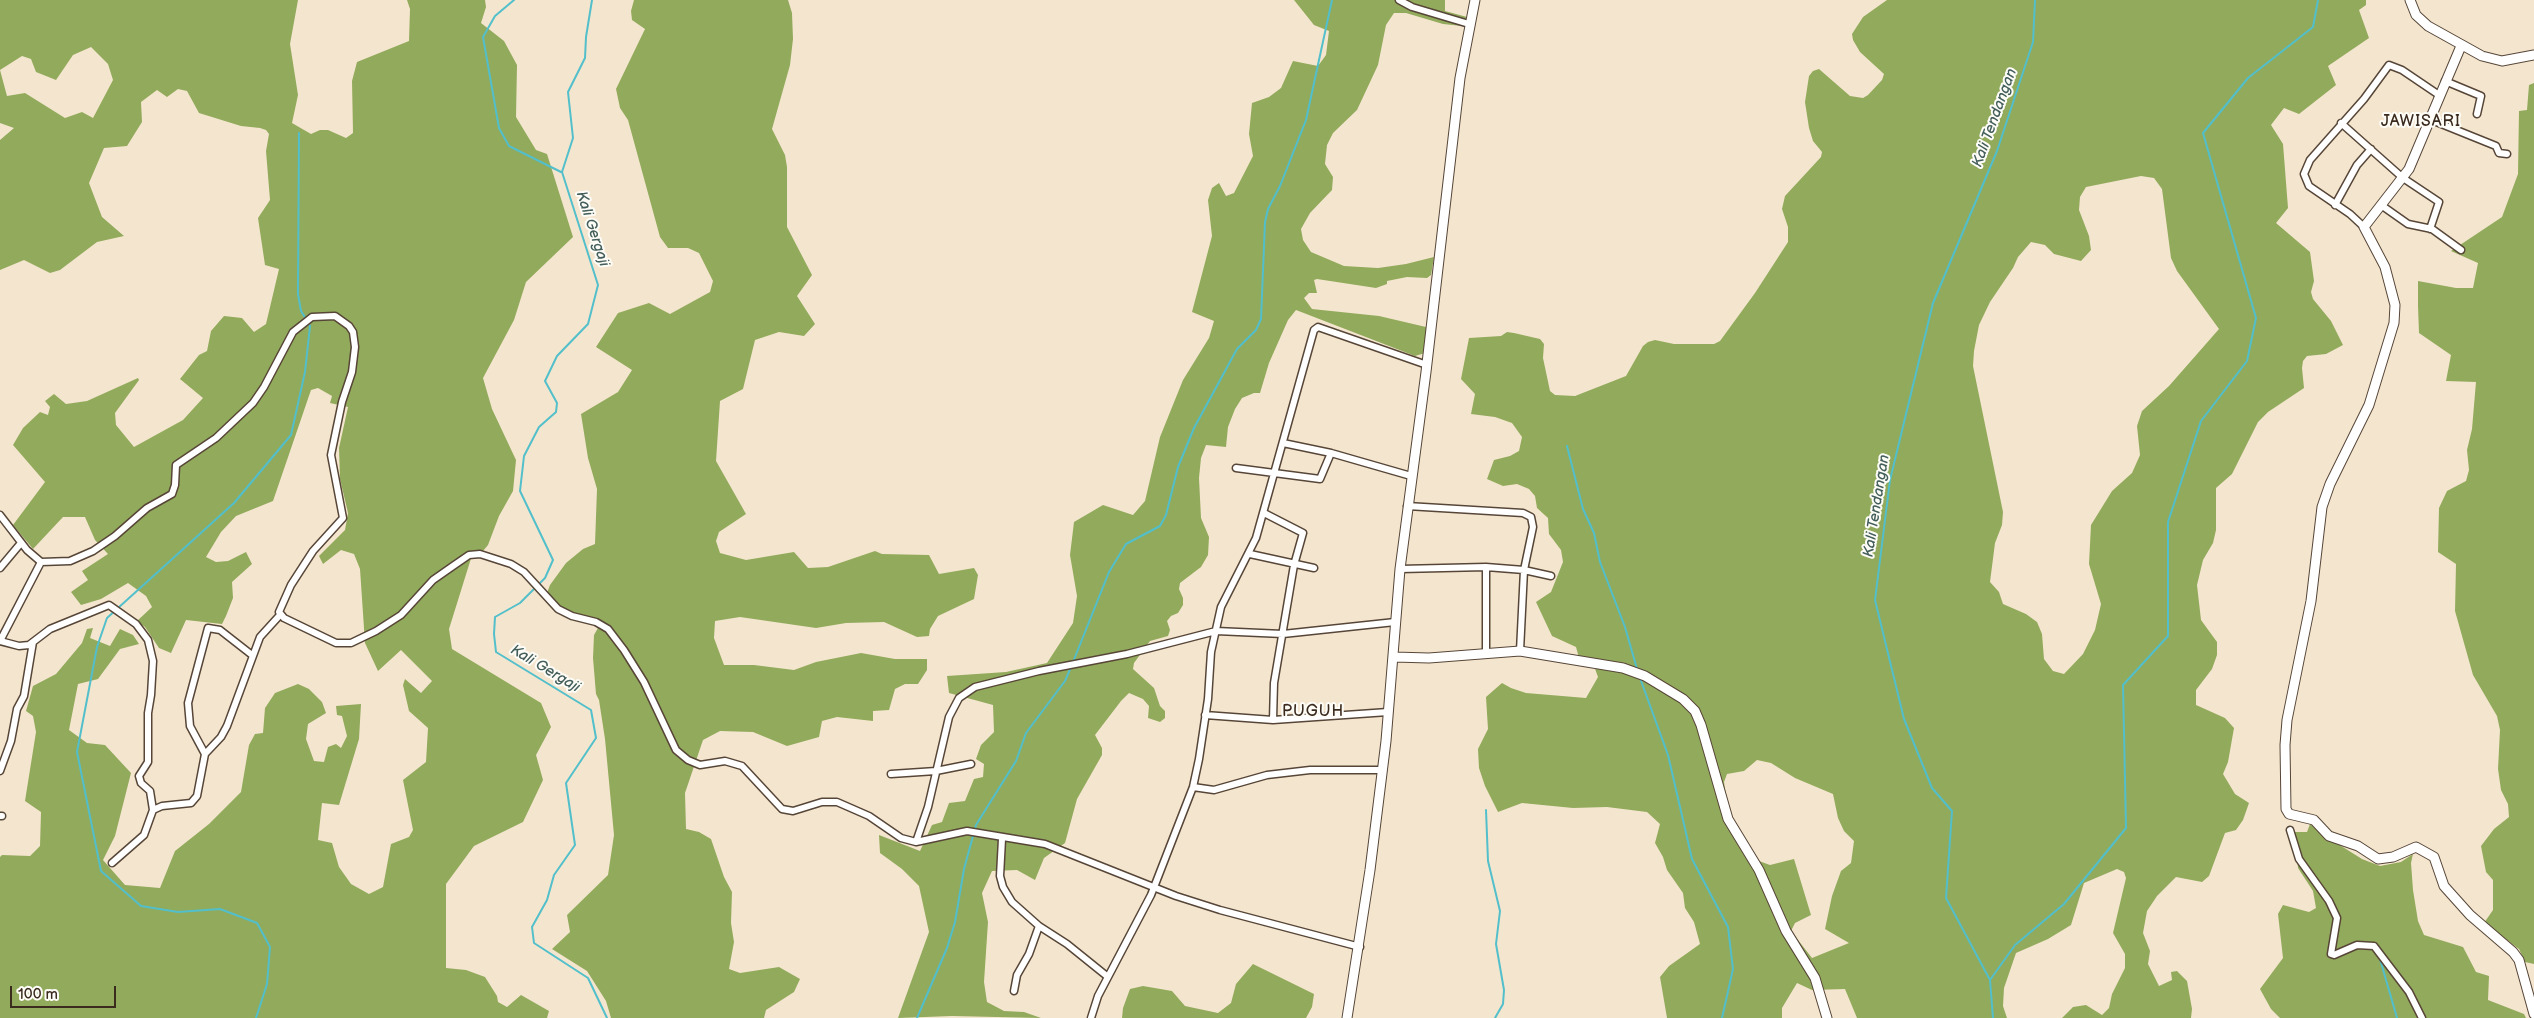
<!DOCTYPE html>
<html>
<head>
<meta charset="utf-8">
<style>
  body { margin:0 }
  #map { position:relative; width:2534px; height:1018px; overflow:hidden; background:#f4e6ce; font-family:"Balsamiq Sans",sans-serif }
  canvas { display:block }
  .scale { position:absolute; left:10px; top:986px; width:106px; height:22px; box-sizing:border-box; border:2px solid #3b2a1e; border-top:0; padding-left:6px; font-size:15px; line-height:18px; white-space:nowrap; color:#3b2a1e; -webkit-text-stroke:4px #fdfcf7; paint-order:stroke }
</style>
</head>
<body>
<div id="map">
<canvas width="2534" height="1018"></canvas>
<div class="scale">100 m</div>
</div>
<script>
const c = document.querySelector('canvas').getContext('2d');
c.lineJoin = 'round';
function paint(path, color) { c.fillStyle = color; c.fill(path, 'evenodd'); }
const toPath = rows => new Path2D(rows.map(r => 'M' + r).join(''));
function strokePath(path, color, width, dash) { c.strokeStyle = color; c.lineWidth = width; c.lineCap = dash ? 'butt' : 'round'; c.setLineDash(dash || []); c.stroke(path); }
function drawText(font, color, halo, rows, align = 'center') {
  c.font = font + ' "Balsamiq Sans",sans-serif'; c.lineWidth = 4; c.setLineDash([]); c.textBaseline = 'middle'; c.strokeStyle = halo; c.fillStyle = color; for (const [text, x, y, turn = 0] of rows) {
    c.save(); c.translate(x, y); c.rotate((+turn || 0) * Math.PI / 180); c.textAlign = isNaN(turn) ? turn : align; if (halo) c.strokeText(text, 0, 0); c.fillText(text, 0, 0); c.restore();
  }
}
const forest = toPath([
  [0,0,298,0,290,44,298,95,292,123,311,134,320,130,328,130,346,138,353,133,352,81,357,62,409,41,410,9,407,0,485,0,486,7,481,23,504,41,517,65,516,117,536,150,547,154,573,237,526,282,514,320,483,378,492,409,516,460,513,491,499,516,488,545,483,551,473,552,449,629,452,649,541,703,551,727,536,755,543,780,523,822,474,846,446,884,446,968,466,970,485,977,497,996,498,1002,507,1007,521,995,549,1011,547,1018,0,1018,0,857,2,855,30,856,40,846,41,812,25,801,36,732,33,716,26,711,33,686,56,674,82,643,87,629,93,628,90,638,110,646,120,629,133,635,139,644,120,649,98,679,78,684,69,730,87,743,105,745,131,773,115,836,103,860,125,885,160,888,175,851,209,824,241,792,249,745,255,734,263,733,265,708,275,693,298,684,309,689,322,702,326,713,308,724,306,739,314,761,324,762,328,747,336,744,341,748,347,736,342,716,337,715,336,706,361,704,359,739,339,805,322,803,318,840,332,843,339,867,351,884,369,894,383,887,391,844,409,837,413,830,403,780,426,762,428,728,409,711,403,685,405,679,421,693,432,681,401,650,378,671,365,643,360,569,354,554,341,550,323,564,319,556,345,530,348,513,340,479,339,448,348,407,330,403,332,396,318,388,311,390,273,501,236,516,221,532,206,557,216,562,228,561,246,552,252,564,232,582,233,598,226,616,222,624,186,620,171,653,159,648,145,627,137,621,152,607,146,596,128,583,101,599,81,605,71,592,88,580,82,571,108,554,95,540,85,517,63,517,33,549,13,525,45,482,13,445,23,428,40,412,48,415,50,407,45,401,54,394,66,404,87,401,138,378,139,380,115,413,116,425,134,447,183,420,203,398,180,379,199,355,207,351,211,331,224,316,242,318,254,332,266,324,279,269,265,265,258,218,270,200,266,151,269,134,266,130,260,128,241,126,199,113,187,91,178,89,167,97,157,90,141,102,142,122,127,146,104,148,89,183,102,217,124,236,97,242,60,270,50,273,24,260,0,270,0,140,14,128,0,123,0,70,7,96,25,93,65,118,82,112,93,118,113,80,108,64,91,47,73,55,56,80,36,72,31,59,22,56,0,70],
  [634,0,788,0,792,13,793,39,790,65,772,129,785,155,787,167,787,227,812,275,797,296,815,324,804,336,779,332,755,340,743,389,720,401,716,461,746,514,719,532,716,541,720,553,746,560,794,552,808,568,828,567,875,551,882,554,929,555,939,574,974,568,978,575,974,599,938,616,930,629,929,636,917,637,884,622,846,623,816,628,740,617,715,621,714,638,724,665,754,665,794,670,816,662,861,653,895,659,927,659,927,670,918,684,905,684,895,689,889,710,873,711,873,721,837,717,822,721,819,737,787,746,753,732,720,731,703,740,685,793,686,829,699,832,711,839,724,877,732,892,731,923,734,942,729,969,740,973,779,967,800,979,794,992,766,1010,764,1018,611,1018,606,1001,587,971,552,949,570,932,567,915,608,875,614,835,605,739,599,700,596,694,593,658,594,635,602,621,584,617,561,608,547,593,550,585,566,563,583,549,595,544,597,489,588,458,581,414,618,392,632,370,596,347,618,313,649,303,670,314,710,292,713,281,699,253,688,248,668,248,660,237,628,120,620,108,616,89,645,29,632,20,631,11],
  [1294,0,1445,0,1445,11,1467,17,1462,26,1443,24,1406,13,1394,13,1386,25,1378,65,1357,110,1333,133,1327,145,1325,164,1333,177,1332,190,1310,213,1301,229,1303,240,1311,252,1344,266,1378,268,1406,264,1434,257,1431,275,1427,278,1407,277,1387,281,1387,284,1376,288,1317,279,1314,280,1317,293,1309,293,1304,298,1312,309,1379,316,1426,327,1428,335,1425,353,1415,356,1296,310,1288,320,1269,363,1260,393,1254,393,1242,398,1235,409,1228,427,1226,447,1206,445,1201,458,1199,478,1201,518,1209,537,1208,555,1201,567,1180,583,1179,589,1183,598,1183,605,1178,613,1171,616,1167,621,1170,630,1168,636,1150,641,1134,663,1133,669,1154,688,1160,706,1165,711,1165,718,1160,722,1148,718,1149,706,1143,699,1129,693,1121,701,1095,735,1102,748,1102,755,1077,799,1065,843,1044,858,1035,880,1017,870,992,871,982,893,988,922,984,982,987,1002,1004,1011,1024,1012,1041,1018,952,1016,898,1018,929,932,919,886,902,869,880,853,879,835,920,851,932,825,942,822,949,803,965,801,974,779,983,777,984,764,976,759,981,745,994,732,993,705,949,693,947,676,1006,672,1047,663,1073,623,1077,596,1070,555,1074,522,1103,505,1133,515,1145,501,1160,437,1183,380,1209,338,1214,321,1192,312,1212,236,1208,200,1212,188,1219,183,1226,196,1234,193,1253,156,1249,134,1252,103,1269,97,1281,88,1293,61,1318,66,1326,55,1329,31,1314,25],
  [1887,0,2366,0,2366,5,2359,10,2369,38,2328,66,2336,85,2299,114,2284,108,2271,125,2283,144,2288,208,2276,223,2310,252,2314,281,2311,292,2313,299,2331,321,2343,345,2326,354,2307,356,2303,361,2302,368,2304,388,2268,412,2258,422,2232,474,2216,488,2216,530,2213,543,2203,560,2197,585,2201,620,2217,642,2217,655,2212,669,2196,690,2196,705,2225,718,2234,728,2228,762,2223,774,2235,794,2249,803,2243,820,2236,830,2225,833,2209,876,2202,882,2176,877,2157,896,2147,911,2143,933,2150,951,2148,964,2159,986,2172,980,2171,972,2177,971,2187,981,2192,1009,2191,1018,2062,1018,2073,1007,2086,1005,2102,1015,2109,1008,2112,994,2125,968,2125,954,2113,933,2126,878,2124,872,2117,869,2084,883,2071,925,2048,939,2016,953,2004,988,2003,1006,2007,1018,1857,1018,1845,989,1812,990,1797,983,1782,1008,1782,1018,1667,1018,1660,977,1669,966,1700,944,1694,922,1685,908,1683,893,1667,870,1663,857,1655,843,1660,824,1647,812,1607,807,1573,808,1522,803,1498,812,1485,786,1479,768,1478,749,1488,729,1486,697,1502,683,1511,688,1526,693,1586,698,1598,677,1594,666,1581,665,1576,647,1552,636,1536,602,1551,592,1563,562,1561,550,1549,534,1548,518,1537,508,1535,496,1529,489,1517,484,1503,486,1487,479,1494,460,1510,456,1519,451,1522,437,1512,423,1495,417,1471,414,1475,394,1461,379,1469,338,1501,336,1507,332,1514,333,1540,339,1544,344,1543,358,1550,391,1555,395,1575,396,1626,376,1643,346,1648,342,1655,340,1674,344,1714,344,1720,341,1755,293,1788,242,1788,227,1782,209,1785,196,1821,157,1822,152,1813,141,1809,128,1805,102,1809,76,1813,71,1819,69,1850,96,1863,98,1868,95,1882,80,1884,74,1860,52,1853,40,1852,34,1863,17],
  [2141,176,2154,178,2162,189,2171,258,2177,271,2219,329,2169,386,2142,411,2137,426,2140,455,2132,473,2112,491,2091,525,2089,564,2101,604,2095,630,2083,654,2064,674,2053,671,2044,659,2042,634,2037,622,2026,614,2003,604,1999,592,1990,582,1995,543,2002,525,2003,512,1973,366,1974,351,1979,325,1990,302,2013,268,2018,257,2031,242,2045,245,2054,254,2081,261,2091,250,2089,236,2079,210,2080,197,2086,187],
  [1757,760,1771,763,1795,778,1833,794,1838,818,1844,831,1854,841,1851,863,1841,871,1832,896,1825,929,1849,943,1812,958,1791,931,1795,923,1811,915,1794,859,1770,865,1759,861,1729,815,1724,782,1727,774,1744,771],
  [2534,83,2534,964,2525,962,2519,949,2484,923,2493,910,2493,880,2486,872,2481,846,2494,829,2509,817,2508,804,2501,790,2498,769,2500,730,2497,716,2473,675,2455,611,2456,564,2438,552,2439,508,2447,491,2466,481,2469,470,2467,450,2472,429,2476,382,2446,381,2451,355,2419,333,2418,306,2418,281,2456,288,2473,288,2478,263,2451,251,2502,217,2518,174,2519,111,2527,110,2529,85],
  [2310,824,2330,839,2362,859,2380,866,2401,862,2413,854,2411,863,2413,890,2418,921,2424,935,2463,947,2476,972,2489,976,2488,1000,2524,1014,2526,1018,2280,1018,2271,1009,2260,989,2283,958,2278,914,2283,905,2309,912,2316,908,2313,891,2298,868,2296,846,2292,832,2307,832],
  [1253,964,1314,994,1312,1007,1306,1018,1122,1018,1123,1008,1130,989,1143,986,1172,991,1185,1006,1218,1013,1231,1003,1236,984]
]);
const stream = toPath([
  [514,0,495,16,483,37,499,128,509,146,561,172],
  [592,0,586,37,585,58,568,92,573,138,562,172,598,285,588,324,557,356,545,381,557,403,556,412,539,427,524,456,520,491,553,560,545,578,520,603,495,617,494,634,496,652,591,710,596,738,566,783,575,845,554,875,547,900,532,927,534,943,588,978,607,1018],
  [299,133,298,294,301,311,306,319],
  [1567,446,1583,509,1594,533,1600,562,1625,627,1637,669],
  [1073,662,1109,572,1126,544,1160,526,1166,515,1178,467,1194,428,1237,349,1256,330,1261,319,1265,222,1268,209,1280,186,1306,120,1332,0],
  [1640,678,1668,755,1692,859,1728,927,1733,969,1722,1018],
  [1486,810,1488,861,1500,911,1496,944,1504,990,1503,1004,1495,1018],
  [2380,959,2397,1018],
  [1990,980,1946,898,1952,811,1932,788,1904,719,1875,600,1890,480,1933,303,1997,151,2033,42,2035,0],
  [256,1018,267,984,270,947,257,923,220,909,178,912,141,906,101,871,77,752,97,647,107,618,234,503,291,435,305,372,310,326,308,323],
  [917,1018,947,948,955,922,964,869,976,825,1016,761,1026,733,1065,681,1071,667],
  [1993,1018,1990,980,2015,945,2064,904,2126,828,2123,685,2168,636,2168,522,2201,421,2247,361,2256,318,2203,133,2248,78,2313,27,2318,0]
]);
const street = toPath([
  [1399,0,1412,7,1469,24],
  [2445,81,2481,96,2477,114],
  [2429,119,2496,146,2499,153,2507,154],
  [2341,123,2403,178,2439,202,2430,229],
  [2335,205,2357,165,2371,149],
  [2381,205,2408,224,2432,229,2461,250],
  [2364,227,2350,214,2309,186,2304,174,2310,160,2364,99,2389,65,2402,70,2439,95],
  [1283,443,1331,453,1411,476],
  [1236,468,1320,479,1331,453],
  [1407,506,1523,513,1531,517,1533,527,1524,570,1520,651],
  [1264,513,1303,533,1294,565,1274,683,1273,720],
  [0,515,27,550,41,562,70,561,93,551,115,536,147,508,172,494,175,485,176,465,216,438,253,403,264,387,293,332,312,317,335,316,349,326,353,332,355,347,352,372,342,402,331,455,343,518,313,551,291,585,279,612,284,618,336,643,351,643,376,631,401,615,433,580,453,566,469,555,480,554,511,564,524,572,558,609,572,616,596,622,608,629,624,650,644,682,676,750,688,760,700,765,725,761,742,766,782,809,793,811,822,802,837,802,869,816,901,838,916,842,967,831,1045,844,1176,896,1220,910,1360,947],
  [1250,554,1314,568],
  [1486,567,1486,652],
  [0,568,21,543],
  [1400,569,1486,567,1524,570,1551,576],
  [0,641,19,646,29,645,50,629,109,605,136,624,148,640,153,661,151,695,148,713,148,762,139,776,141,783,150,791,153,810],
  [0,641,41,562],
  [1205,715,1273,720,1388,712],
  [205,754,221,737,227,726,260,637,280,615],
  [0,771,11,741,17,709,24,696,33,642],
  [891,774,936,771,971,764],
  [1193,787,1214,790,1267,775,1310,770,1382,770],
  [0,816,2,816],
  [2290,830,2299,859,2329,901,2337,918,2331,954,2334,955,2357,945,2374,946,2409,992,2422,1018],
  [1002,839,1000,876,1003,887,1012,902,1039,926,1067,944,1108,977],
  [916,842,928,807,949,717,959,698,975,687,1039,671,1127,654,1216,631,1283,634,1395,622],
  [112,863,144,835,153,810,162,806,191,803,197,796,205,754,190,726,188,703,208,628,220,630,252,655],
  [1014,991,1017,975,1029,954,1039,926],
  [1091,1018,1098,996,1151,895,1193,787,1199,759,1208,699,1211,652,1221,607,1256,538,1314,330,1318,327,1427,365]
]);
const secondary = toPath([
  [2410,0,2416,15,2428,26,2482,56,2502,61,2534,55],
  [2461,46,2409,169,2364,227,2385,267,2395,305,2394,323,2369,405,2330,484,2322,507,2311,601,2287,720,2285,745,2286,809,2289,814,2314,820,2329,836,2358,846,2378,859,2393,857,2416,847,2434,857,2444,886,2470,915,2513,952,2519,960,2534,1014],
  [1394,657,1429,658,1520,651,1623,668,1645,676,1683,699,1695,711,1701,725,1728,819,1759,870,1786,931,1815,978,1827,1018],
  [1347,1018,1370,870,1386,741,1400,569,1426,372,1460,78,1475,0]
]);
const waterNames = [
  ["Kali Tendangan",1995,118,-70],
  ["Kali Gergaji",592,229,72],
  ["Kali Tendangan",1877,506,-81],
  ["Kali Gergaji",545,669,31]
];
const quarterNames = [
  ["JAWISARI",2421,122],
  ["PUGUH",1313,712]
];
paint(forest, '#92aa5c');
strokePath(stream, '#52bfcb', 2);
strokePath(street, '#574638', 9);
strokePath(secondary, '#574638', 11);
strokePath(street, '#fff', 6);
strokePath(secondary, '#fff', 9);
drawText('italic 15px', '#435e5b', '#fdfcf7', waterNames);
c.letterSpacing = '1px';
drawText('16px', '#3b2a1e', '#fdfcf7', quarterNames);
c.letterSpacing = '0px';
</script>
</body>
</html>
